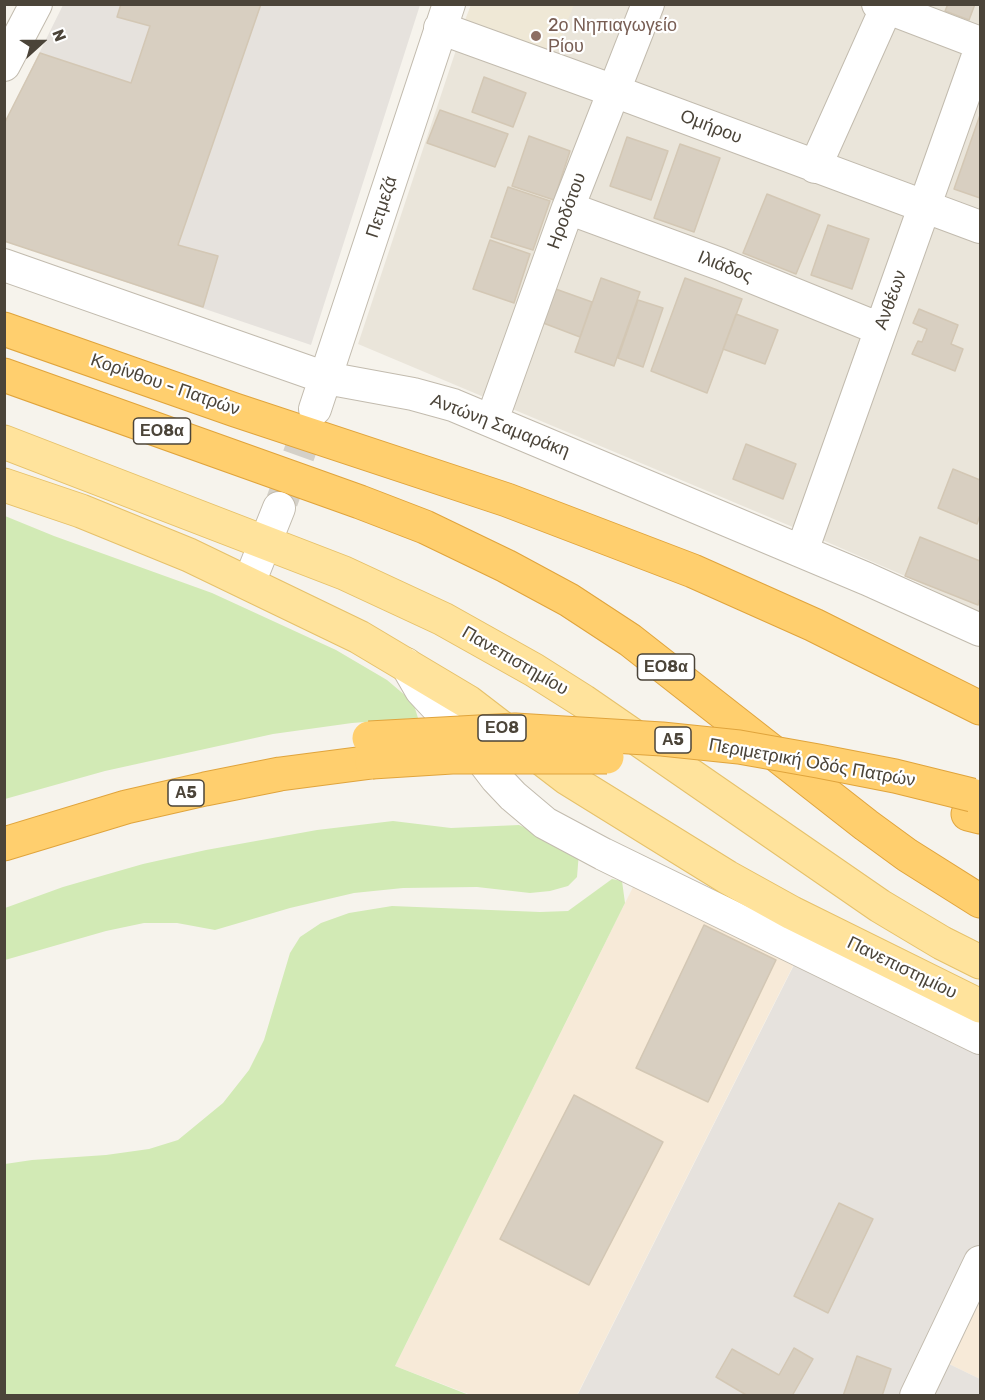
<!DOCTYPE html>
<html>
<head>
<meta charset="utf-8">
<style>
  body { margin:0 }
  #map { position:relative; width:985px; height:1400px; overflow:hidden; background:#f6f3ec; font-family:Rubik,sans-serif }
  canvas { display:block }
  .frame { position:absolute; inset:0; border:6px solid #4b4439; pointer-events:none }
  .north { position:absolute; left:12px; top:12px; width:60px; height:60px; -webkit-text-stroke:4px #fff; paint-order:stroke; rotate:69deg; font-size:16px; font-weight:700; line-height:24px; text-align:center; color:#4b4439 }
  .north::after { content:''; display:block; margin:auto; width:21px; height:27px; background:#4b4439; clip-path:polygon(50% 0,100% 100%,50% 72%,0 100%) }
</style>
</head>
<body>
<div id="map">
<canvas width="985" height="1400"></canvas>
<div class="frame"></div>
<div class="north">N</div>
</div>
<script>
const c = document.querySelector('canvas').getContext('2d');
c.lineJoin = 'round';
function paint(path, color) { c.fillStyle = color; c.fill(path, 'evenodd'); }
const toPath = rows => new Path2D(rows.map(r => 'M' + r).join(''));
function strokePath(path, color, width, dash) { c.strokeStyle = color; c.lineWidth = width; c.lineCap = dash ? 'butt' : 'round'; c.setLineDash(dash || []); c.stroke(path); }
function drawText(font, color, halo, rows, align = 'center') {
  c.font = font + ' Rubik,sans-serif'; c.lineWidth = 4.5; c.setLineDash([]); c.textBaseline = 'middle'; c.strokeStyle = halo; c.fillStyle = color; for (const [text, x, y, turn = 0] of rows) {
    c.save(); c.translate(x, y); c.rotate((+turn || 0) * Math.PI / 180); c.textAlign = isNaN(turn) ? turn : align; if (halo) c.strokeText(text, 0, 0); c.fillText(text, 0, 0); c.restore();
  }
}
const residential = toPath([
  [471,5,980,5,980,613,905,576,788,525,358,344]
]);
const commercial = toPath([
  [636,881,798,956,577,1395,471,1395,395,1366],
  [980,1301,980,1379,949,1364]
]);
const industrial = toPath([
  [63,5,420,5,311,345,5,241,4,124],
  [796,961,980,1051,980,1301,949,1364,980,1379,980,1395,577,1396]
]);
const education = toPath([
  [471,5,471,4,574,5,555,52,465,20]
]);
const green = toPath([
  [5,516,54,536,212,593,336,650,387,680,413,702,418,718,352,723,273,734,105,771,5,799],
  [393,821,451,828,519,825,579,852,577,877,568,886,550,891,530,893,477,887,403,888,354,893,290,908,215,930,177,923,144,923,106,931,5,960,5,908,63,887,143,864,206,850,317,830],
  [612,879,622,881,625,903,395,1366,469,1395,5,1395,5,1164,32,1160,106,1155,149,1149,178,1140,223,1103,249,1070,264,1040,290,953,300,937,321,923,349,913,392,906,540,912,568,911]
]);
const building = toPath([
  [121,4,261,4,178,245,218,256,203,307,4,241,4,124,40,53,131,83,150,26,117,17,121,4],
  [948,4,975,4,969,20,945,11,948,4],
  [484,77,526,93,513,127,472,112,484,77],
  [440,110,508,134,495,167,427,143,440,110],
  [980,115,980,198,954,189,980,115],
  [529,136,570,151,554,200,512,186,529,136],
  [627,137,668,151,651,200,610,186,627,137],
  [680,144,720,158,694,232,654,218,680,144],
  [508,187,550,201,533,250,491,237,508,187],
  [767,194,820,215,796,274,743,253,767,194],
  [828,225,869,239,852,289,811,275,828,225],
  [490,240,530,254,514,303,473,289,490,240],
  [601,278,640,292,614,366,575,352,601,278],
  [685,278,742,299,707,393,651,371,685,278],
  [550,287,592,302,580,337,538,321,550,287],
  [638,300,663,308,643,367,618,358,638,300],
  [919,309,958,325,951,344,963,349,955,371,912,354,918,341,922,342,927,329,913,323,919,309],
  [736,314,778,330,765,364,723,349,736,314],
  [746,444,796,464,783,499,733,479,746,444],
  [953,469,980,480,980,515,977,524,938,508,953,469],
  [920,537,980,561,980,598,978,605,905,576,920,537],
  [704,925,776,960,708,1102,636,1068,704,925],
  [574,1095,663,1142,589,1285,500,1239,574,1095],
  [839,1203,873,1219,828,1313,794,1296,839,1203],
  [794,1348,813,1359,792,1396,748,1396,716,1377,732,1349,779,1375,794,1348],
  [857,1356,891,1369,882,1396,843,1396,857,1356]
]);
const minorTunnel = toPath([
  [282,501,315,410]
]);
const minor = toPath([
  [878,4,980,43],
  [440,28,614,91,980,227],
  [4,65,36,4],
  [815,167,888,4],
  [568,208,720,264,880,329],
  [4,265,326,378,413,394,453,405,867,579,980,630],
  [315,409,449,4],
  [492,420,568,208,648,4],
  [802,551,980,50],
  [249,583,279,508],
  [406,664,421,690,463,735,496,778,513,796,545,823,603,854,980,1038],
  [916,1396,980,1262]
]);
const major = toPath([
  [4,442,344,573,443,619,534,670,583,701,880,906,942,943,980,962],
  [4,485,81,511,189,555,359,637,468,702,567,778,727,877,792,913,980,1006]
]);
const highway = toPath([
  [4,329,235,410,507,500,693,571,814,625,980,708],
  [4,375,360,502,425,527,506,566,569,600,630,640,866,825,907,855,980,901],
  [968,814,980,817],
  [4,844,126,807,205,789,280,774,372,762]
]);
const highwayBridge = toPath([
  [369,738,515,730,662,739,739,747,818,761,895,776,972,795],
  [372,762,452,757,607,757]
]);
const markers = [
  [536,36,6,"#8d6e63"]
];
const shields = [
  [162,431,57],
  [666,667,57],
  [502,728,48],
  [673,740,36],
  [186,793,36]
];
const shieldNames = [
  ["ΕΟ8α",162,431],
  ["ΕΟ8α",666,667],
  ["ΕΟ8",502,728],
  ["Α5",673,740],
  ["Α5",186,793]
];
const educationNames = [
  ["2ο Νηπιαγωγείο",548,26],
  ["Ρίου",548,47]
];
const streetNames = [
  ["Ομήρου",711,127,21],
  ["Πετμεζά",382,207,-72],
  ["Ηροδότου",567,211,-70],
  ["Ιλιάδος",725,267,22],
  ["Ανθέων",891,300,-70],
  ["Κορίνθου - Πατρών",165,385,19],
  ["Αντώνη Σαμαράκη",500,426,21],
  ["Πανεπιστημίου",515,661,30],
  ["Περιμετρική Οδός Πατρών",812,763,10],
  ["Πανεπιστημίου",902,968,26]
];
paint(residential, '#eae5da');
paint(commercial, '#f7ead8');
paint(industrial, '#e6e2dd');
paint(education, '#efe8d6');
paint(green, '#d2eab5');
paint(building, '#d8cfc1');
strokePath(building, '#d3c7b4', 1.5);
strokePath(minorTunnel, '#d4d0c8', 32, [32, 16]);
strokePath(minor, '#c2bbae', 34);
strokePath(major, '#e6c16a', 35);
strokePath(highway, '#e0a43c', 35);
strokePath(minor, '#fff', 32);
strokePath(major, '#ffe39c', 33);
strokePath(highway, '#ffcf6e', 33);
strokePath(highwayBridge, '#e0a43c', 35, []);
strokePath(highwayBridge, '#ffcf6e', 33);
for (const [x, y, r, color] of markers) { const dot = new Path2D(); dot.arc(x, y, r, 0, 2 * Math.PI); c.fillStyle = color; c.fill(dot); strokePath(dot, '#fff', 2); }
for (const [x, y, w] of shields) { const box = new Path2D(); box.roundRect(x - w / 2, y - 13, w, 26, 4.5); c.fillStyle = '#fff'; c.fill(box); strokePath(box, '#4b4439', 1.5); }
drawText('bold 16px', '#4b4439', null, shieldNames);
drawText('18px', '#785e54', '#fff', educationNames, 'left');
drawText('18px', '#4b4439', '#fff', streetNames);
</script>
</body>
</html>
